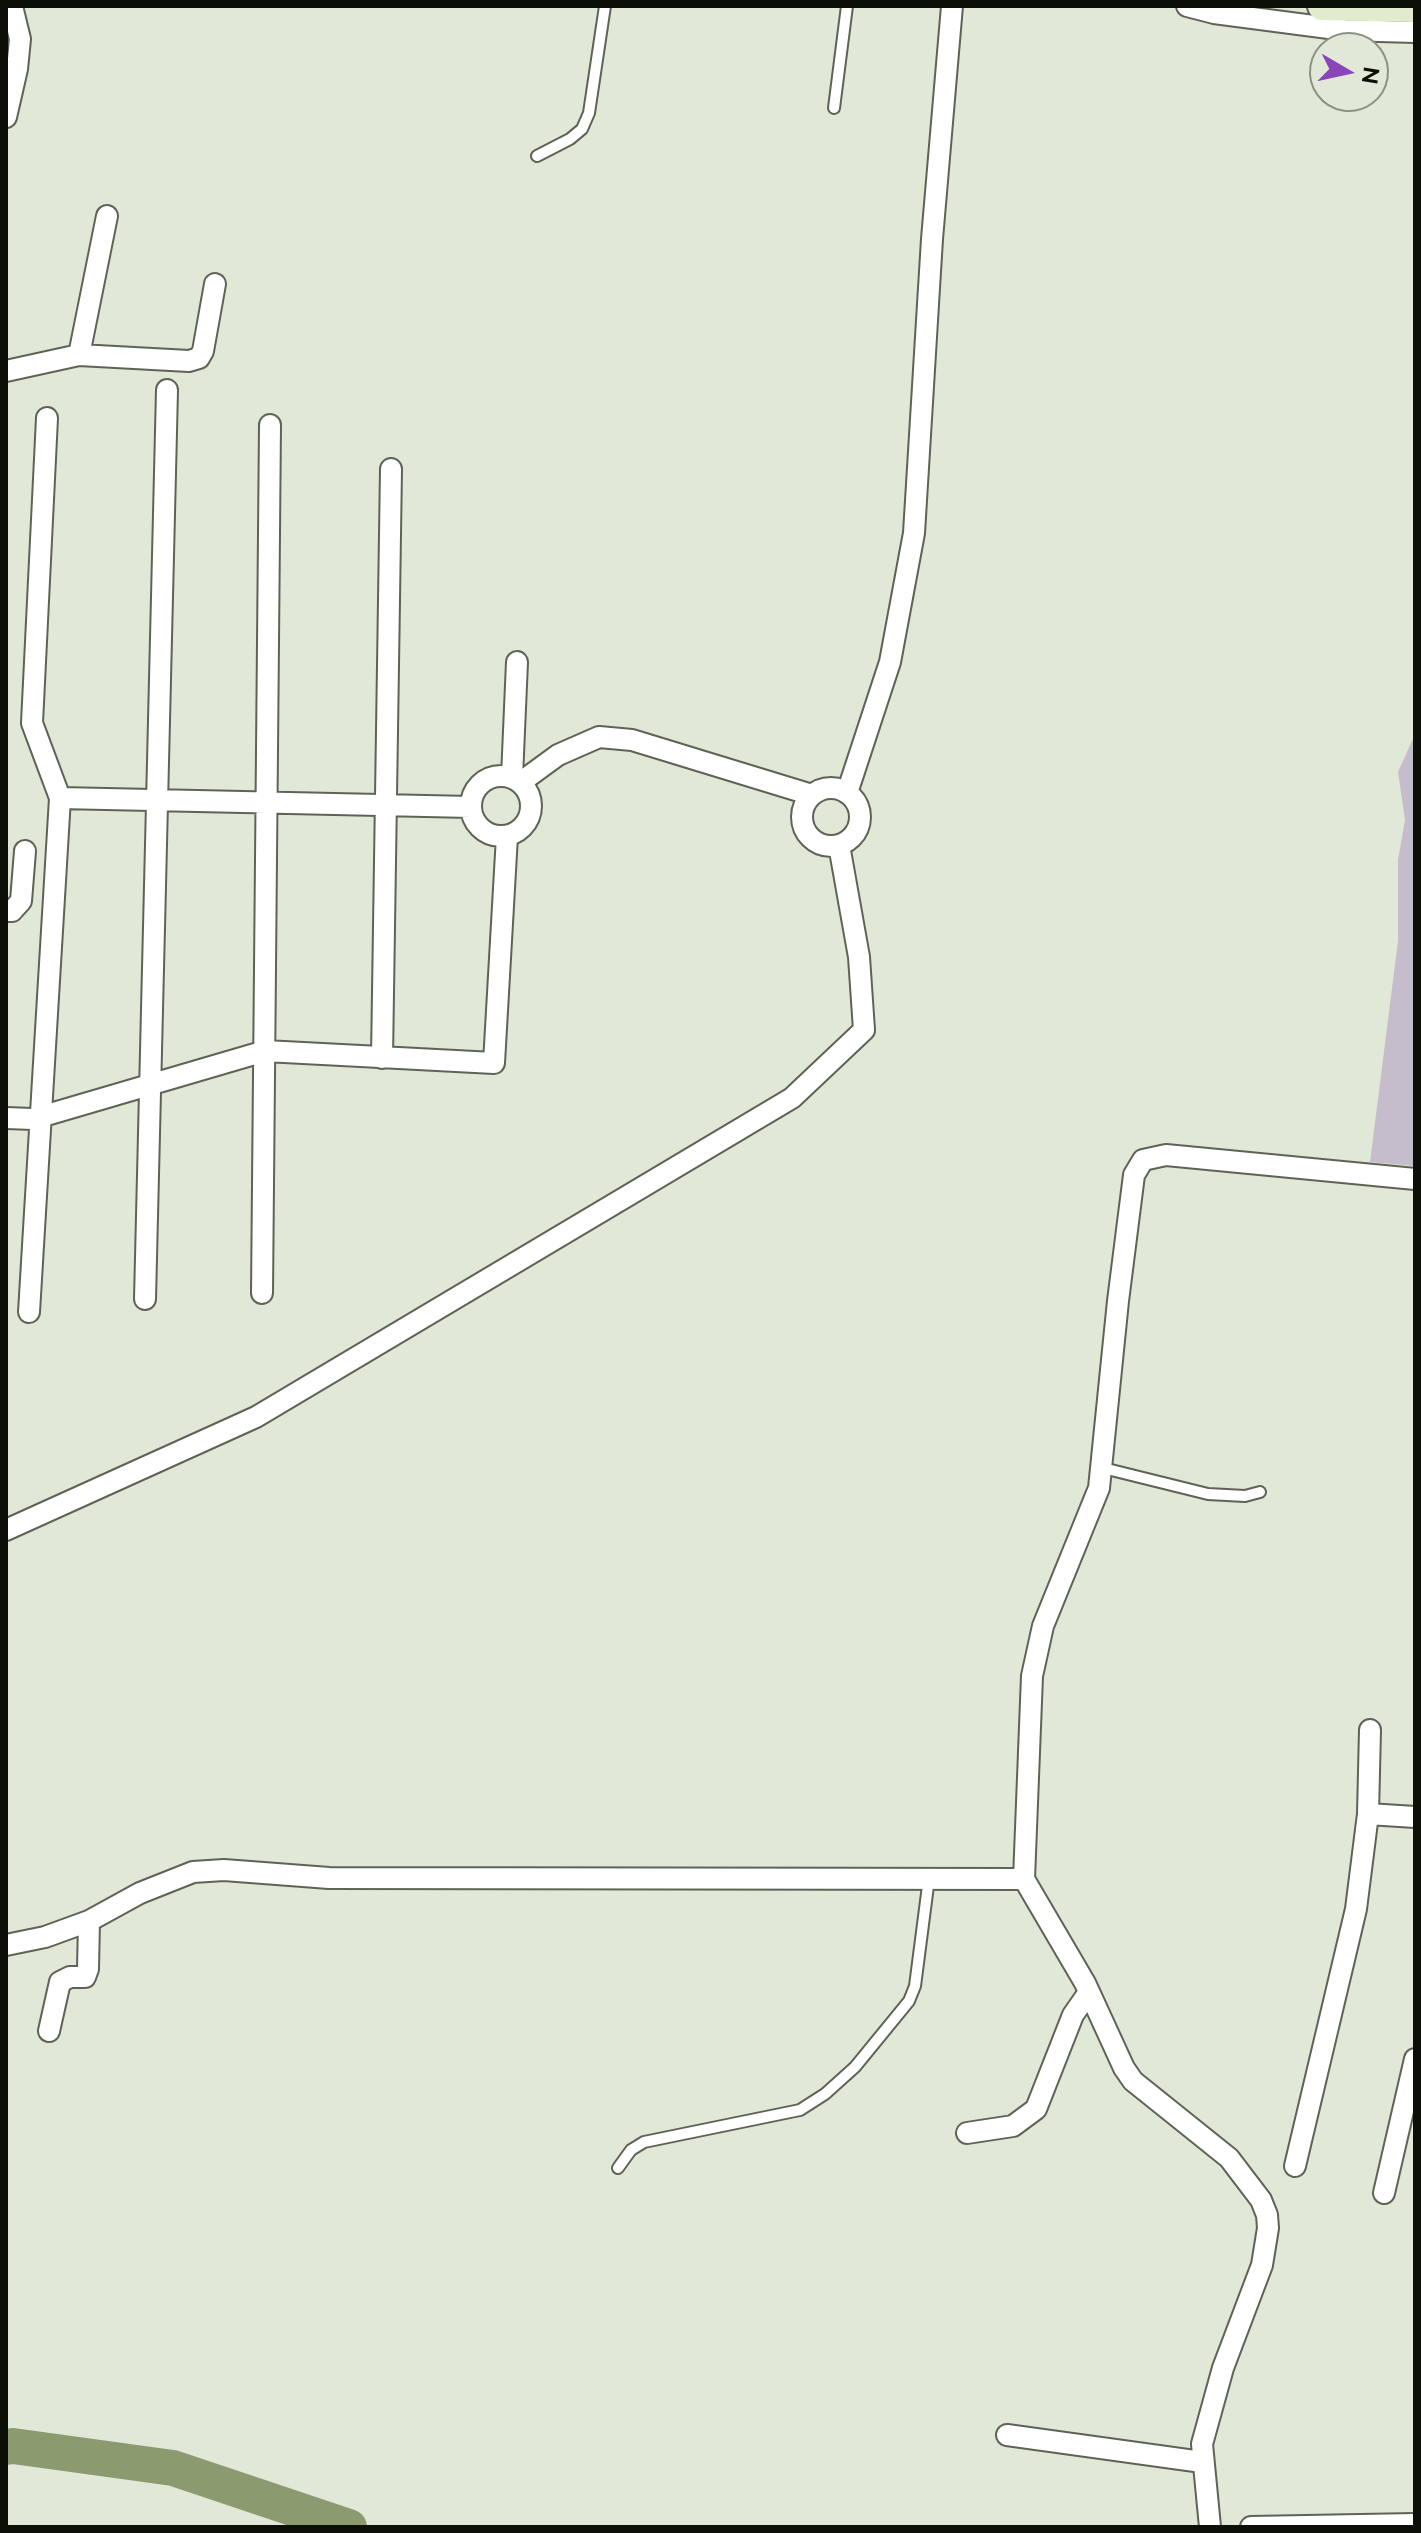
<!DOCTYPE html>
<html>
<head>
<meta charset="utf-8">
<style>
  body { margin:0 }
  #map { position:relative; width:1421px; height:2533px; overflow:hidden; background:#e2e8d8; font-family:Raleway,sans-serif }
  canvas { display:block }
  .frame { position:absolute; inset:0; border:8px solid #0c0e08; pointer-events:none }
  .north { position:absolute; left:1309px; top:32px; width:80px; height:80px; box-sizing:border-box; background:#e2e8d8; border:2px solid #8c9185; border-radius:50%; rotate:99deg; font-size:22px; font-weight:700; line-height:32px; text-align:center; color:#0c0e08 }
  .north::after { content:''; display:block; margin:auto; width:28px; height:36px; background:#8945b9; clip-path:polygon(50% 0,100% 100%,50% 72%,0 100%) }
</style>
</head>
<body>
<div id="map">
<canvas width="1421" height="2533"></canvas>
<div class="frame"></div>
<div class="north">N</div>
</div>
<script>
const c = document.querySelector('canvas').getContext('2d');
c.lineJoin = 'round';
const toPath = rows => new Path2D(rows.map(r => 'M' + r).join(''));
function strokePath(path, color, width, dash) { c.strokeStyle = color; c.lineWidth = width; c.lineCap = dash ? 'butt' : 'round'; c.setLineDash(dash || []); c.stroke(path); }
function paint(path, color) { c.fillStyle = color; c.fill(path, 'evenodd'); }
const river = toPath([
  [6,2447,13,2446,173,2468,349,2527]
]);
const building = toPath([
  [1415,734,1415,1166,1370,1162,1398,941,1398,860,1405,820,1398,772]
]);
const lane = toPath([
  [834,108,847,6],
  [537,156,570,139,582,129,589,113,605,6],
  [1103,1468,1208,1494,1245,1496,1260,1492],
  [618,2168,631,2150,644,2142,800,2110,825,2094,855,2067,909,2001,915,1986,929,1878]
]);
const street = toPath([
  [1187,6,1214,13,1344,30,1415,32],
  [6,117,17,69,20,39,12,6],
  [79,355,107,216],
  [6,371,79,355,189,361,199,358,203,351,215,284],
  '471 806a30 30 0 1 1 60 0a30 30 0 1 1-60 0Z',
  [512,777,517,662],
  [521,782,558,755,599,737,632,740,812,795],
  '802 817a29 29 0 1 1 58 0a29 29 0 1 1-58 0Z',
  [847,793,890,662,914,533,932,239,952,6],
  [60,798,471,807],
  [6,911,12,911,21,901,25,851],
  [382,1058,391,469],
  [6,1118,33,1119,265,1051,494,1063,507,836],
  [262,1293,270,425],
  [145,1299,167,390],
  [29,1312,60,798,32,723,47,418],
  [6,1530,256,1417,792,1098,864,1030,859,957,839,845],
  [1368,1814,1415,1817],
  [6,1945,45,1937,89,1921,140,1893,193,1872,224,1870,329,1878,1024,1879],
  [49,2031,60,1982,70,1977,85,1977,88,1969,89,1921],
  [967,2133,1013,2126,1036,2109,1073,2015,1089,1992],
  [1295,2166,1356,1909,1368,1814,1370,1730],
  [1384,2193,1415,2059],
  [1007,2435,1202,2462],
  [1210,2527,1202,2444,1223,2368,1262,2265,1268,2228,1267,2215,1261,2200,1229,2158,1133,2081,1124,2068,1085,1983,1024,1879,1032,1676,1043,1626,1099,1488,1118,1301,1134,1175,1143,1160,1166,1155,1415,1179],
  [1251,2527,1415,2524]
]);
const secondary = toPath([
  [1322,6,1415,8]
]);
strokePath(river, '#8c9a6f', 36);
paint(building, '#c5bdcc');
strokePath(lane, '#5e6355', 14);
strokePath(street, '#5e6355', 24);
strokePath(secondary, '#5e6355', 32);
strokePath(lane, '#fff', 10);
strokePath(street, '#fff', 20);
strokePath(secondary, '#e2ebce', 28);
</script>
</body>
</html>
